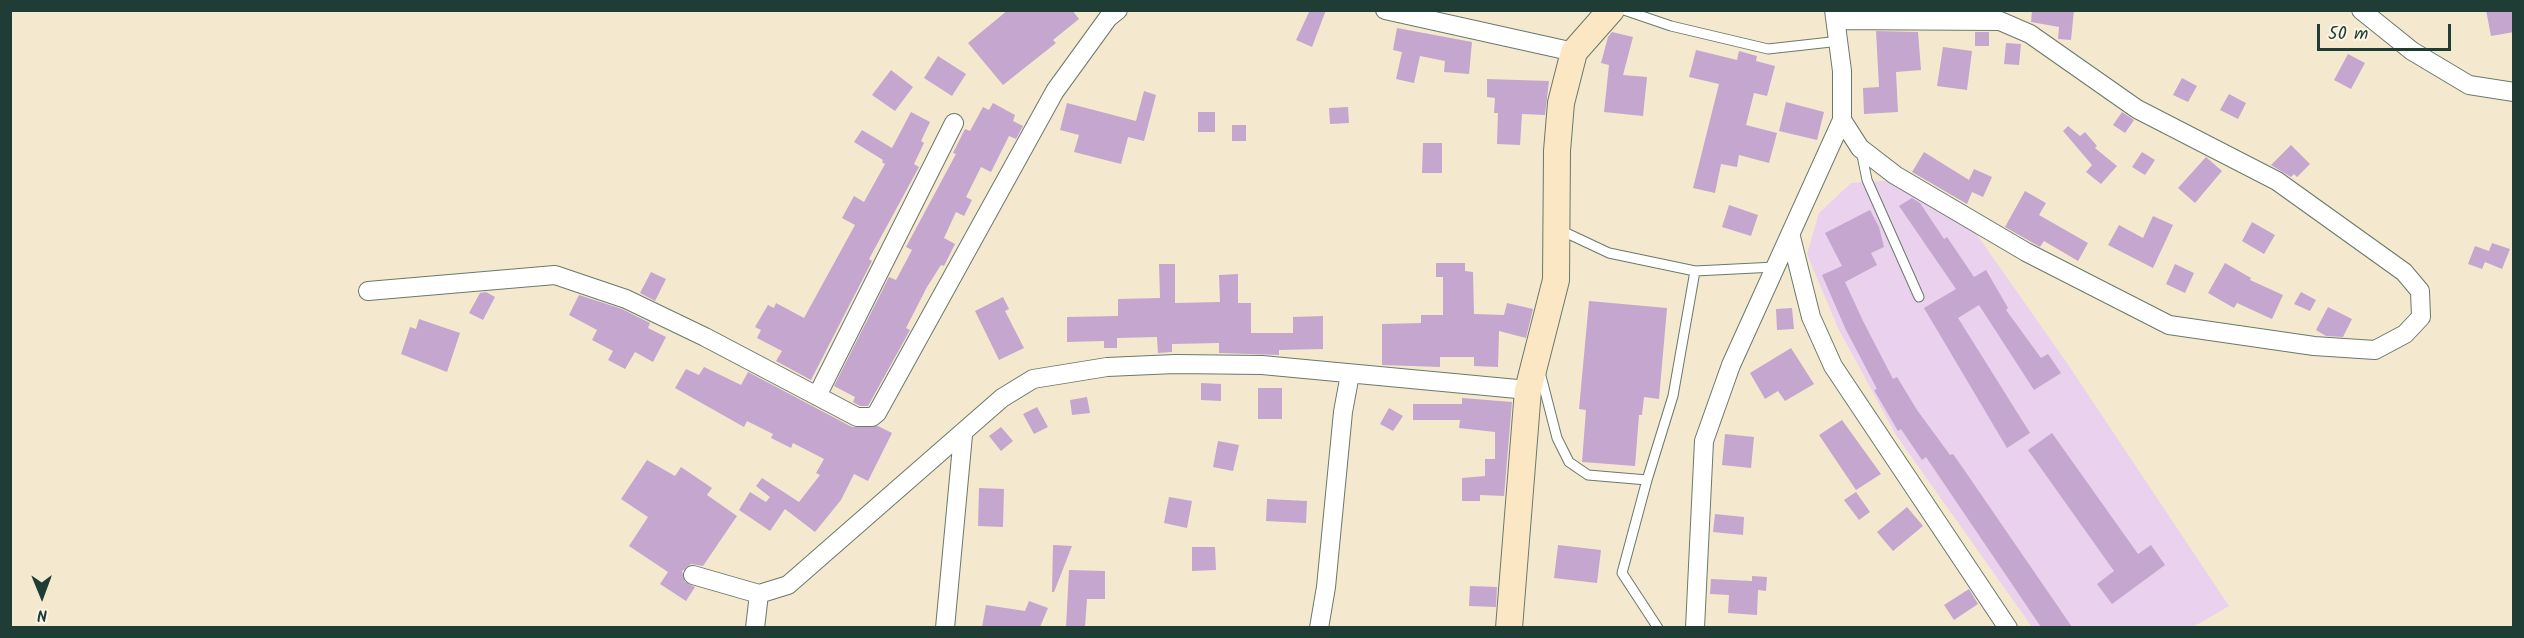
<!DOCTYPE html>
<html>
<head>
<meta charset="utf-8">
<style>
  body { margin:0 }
  #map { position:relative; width:2524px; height:638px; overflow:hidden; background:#f4e9cf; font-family:Kalam,sans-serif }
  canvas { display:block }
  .frame { position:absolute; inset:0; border:12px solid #1f3d34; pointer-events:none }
  .north { position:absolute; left:12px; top:566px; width:60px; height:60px; -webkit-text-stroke:4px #fcf5e5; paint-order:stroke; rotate:179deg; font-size:16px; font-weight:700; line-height:24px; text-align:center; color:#1f3d34 }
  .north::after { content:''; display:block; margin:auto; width:21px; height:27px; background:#1f3d34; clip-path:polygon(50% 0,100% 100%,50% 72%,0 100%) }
  .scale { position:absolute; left:2317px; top:24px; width:134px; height:27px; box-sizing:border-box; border:3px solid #1f3d34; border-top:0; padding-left:8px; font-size:18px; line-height:21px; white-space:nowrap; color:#1f3d34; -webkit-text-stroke:4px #fcf5e5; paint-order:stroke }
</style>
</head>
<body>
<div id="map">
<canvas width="2524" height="638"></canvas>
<div class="frame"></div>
<div class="north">N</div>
<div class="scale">50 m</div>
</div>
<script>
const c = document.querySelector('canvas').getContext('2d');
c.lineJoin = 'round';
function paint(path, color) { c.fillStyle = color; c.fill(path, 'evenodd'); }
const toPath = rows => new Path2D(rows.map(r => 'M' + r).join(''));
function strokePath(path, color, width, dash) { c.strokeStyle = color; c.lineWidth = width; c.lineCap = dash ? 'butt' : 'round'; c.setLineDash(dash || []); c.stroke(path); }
const built = toPath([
  [1898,180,1975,232,2067,363,2229,606,2193,627,2032,627,1896,435,1838,328,1807,254,1819,213,1851,183]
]);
const building = toPath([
  [1008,10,1072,10,1079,19,1053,40,1056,43,1003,85,968,43],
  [1310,10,1326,10,1312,47,1296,40],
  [2032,10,2074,10,2071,40,2058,39,2059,27,2031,22],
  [2486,10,2514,10,2514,32,2491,36],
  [1397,28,1472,42,1469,74,1444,72,1445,61,1420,56,1414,83,1396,79,1402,52,1393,50],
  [1876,31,1918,32,1921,70,1896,72,1898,112,1864,114,1863,88,1879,87],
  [1612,32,1633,37,1623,75,1647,77,1643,116,1604,112,1609,65,1601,63,1608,37],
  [1975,32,1989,32,1989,46,1975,46],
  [2006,43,2021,44,2019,65,2004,64],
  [1943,47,1972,51,1967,90,1937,86],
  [1696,50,1737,60,1739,51,1757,56,1756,61,1775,66,1767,96,1754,93,1746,125,1777,133,1769,163,1739,155,1737,167,1721,164,1715,193,1693,188,1719,84,1689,77],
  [2348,54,2365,63,2351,89,2334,80],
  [938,56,966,74,952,96,924,78],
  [891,70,913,87,895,111,872,95],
  [2182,78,2197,86,2188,102,2173,95],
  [1487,79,1549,81,1545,115,1522,114,1520,145,1497,144,1498,113,1494,113,1495,98,1487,97],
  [1144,91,1156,95,1144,141,1128,137,1121,164,1074,152,1079,135,1060,130,1067,103,1136,121],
  [2229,94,2246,103,2238,119,2220,110],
  [1786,102,1824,112,1817,140,1779,131],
  [993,103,1015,115,1013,121,1023,126,1016,139,1009,136,991,172,981,167,966,197,972,200,964,216,956,212,944,238,955,244,944,266,941,265,927,287,906,328,910,330,868,406,860,406,853,402,855,397,834,386,889,277,896,280,912,250,906,247,956,154,953,153,965,129,970,131,983,107,989,110],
  [1348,107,1349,123,1330,124,1329,108],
  [911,112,930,122,921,141,924,143,914,164,919,167,869,259,872,261,811,380,776,361,782,351,757,338,761,330,755,327,768,305,774,308,776,303,804,318,855,225,842,218,854,196,864,202,885,164,882,162,883,160,854,142,862,130,892,148],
  [1198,112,1215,112,1215,132,1198,132],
  [2122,112,2134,120,2125,133,2113,125],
  [1232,125,1246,125,1246,141,1232,141],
  [2068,126,2080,136,2085,132,2097,146,2095,148,2117,166,2101,184,2086,172,2092,165,2063,131],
  [1423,143,1442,143,1442,173,1422,173],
  [2291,145,2310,164,2297,177,2294,174,2291,177,2271,165],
  [1924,152,1969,180,1974,169,1992,177,1983,197,1972,192,1967,204,1912,172],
  [2142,152,2155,160,2145,175,2132,167],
  [2206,157,2222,171,2195,203,2178,188],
  [2025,191,2046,203,2039,215,2088,243,2078,261,2044,241,2040,247,2005,227],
  [1912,198,1920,203,1944,239,1947,237,1974,277,1986,270,2008,308,2006,310,2041,358,2048,354,2061,373,2034,390,1979,305,1958,318,2030,433,2007,448,1924,308,1956,289,1899,206],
  [1729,205,1758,215,1751,236,1722,227],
  [1870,210,1879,227,1884,247,1871,253,1877,265,1845,282,1863,321,1893,379,1897,377,1917,410,1950,455,1953,454,1967,474,2072,627,2041,627,1926,457,1922,460,1901,429,1898,431,1874,390,1877,389,1846,330,1822,275,1842,266,1825,233],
  [2153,216,2173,225,2153,268,2108,245,2119,225,2143,238],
  [2252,222,2275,235,2264,254,2242,241],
  [2492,243,2510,249,2502,269,2485,262,2482,269,2468,264,2475,246,2489,251],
  [1436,263,1465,263,1465,271,1473,272,1474,314,1504,315,1507,303,1533,309,1526,338,1499,331,1498,367,1474,366,1474,357,1440,357,1440,367,1382,365,1382,324,1421,323,1421,315,1443,315,1443,277,1436,277],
  [2225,263,2251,278,2250,280,2283,295,2272,319,2237,303,2234,308,2208,293],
  [1159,264,1175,264,1175,303,1220,302,1219,275,1238,274,1238,303,1251,303,1251,333,1293,333,1293,317,1323,316,1323,349,1279,350,1279,355,1219,353,1219,343,1172,344,1172,352,1158,353,1157,337,1117,338,1117,348,1104,348,1104,341,1067,342,1067,317,1118,316,1118,299,1160,298],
  [2175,264,2194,273,2185,293,2166,284],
  [651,272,666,279,655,301,640,293],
  [486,292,495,297,483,320,469,313,480,293],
  [2301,292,2316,300,2310,311,2294,304],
  [579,295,622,309,650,323,648,328,666,337,653,362,635,352,625,369,608,360,613,351,592,340,597,330,569,315],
  [1003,297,1009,309,1005,311,1024,348,999,360,975,311],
  [1589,301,1667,308,1659,399,1644,397,1642,415,1639,415,1635,466,1582,462,1586,410,1579,409],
  [2328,307,2352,319,2343,337,2326,336,2316,330],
  [1792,308,1794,329,1777,330,1776,309],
  [419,319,460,333,447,372,401,354,410,327,416,329],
  [1791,348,1814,384,1785,401,1778,391,1765,399,1750,373],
  [704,367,741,385,748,372,852,427,878,426,892,433,868,481,854,474,841,500,815,532,785,509,770,531,739,510,750,492,766,502,770,497,756,486,762,478,799,502,820,475,816,473,824,459,793,443,791,448,771,438,773,434,747,421,744,427,675,388,686,369,699,375],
  [1201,383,1221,384,1221,401,1201,400],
  [1258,388,1282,388,1282,419,1258,419],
  [1087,397,1090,413,1072,415,1070,400],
  [1462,398,1512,402,1504,496,1480,495,1480,501,1462,501,1462,478,1485,476,1485,459,1495,459,1495,432,1459,428,1460,420,1413,420,1413,404,1462,404],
  [1037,407,1048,427,1034,434,1023,414],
  [1389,408,1403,416,1393,431,1380,424],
  [1842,420,1881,474,1856,490,1819,435],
  [1001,427,1013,441,1001,451,989,436],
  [2052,433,2138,554,2151,545,2165,565,2112,604,2097,584,2114,571,2028,450],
  [1725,434,1754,437,1751,468,1722,465],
  [1218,441,1239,445,1233,471,1213,467],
  [647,460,675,476,681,467,712,488,707,495,737,516,703,566,691,564,682,571,685,582,695,587,686,601,660,584,668,572,629,546,648,517,621,499],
  [979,488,1004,489,1003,527,978,526],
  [1856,492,1870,512,1859,520,1844,500],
  [1169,497,1192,501,1187,528,1164,523],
  [1267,499,1307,501,1306,523,1266,521],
  [1907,507,1923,526,1893,551,1877,532],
  [1715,514,1744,517,1743,535,1713,532],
  [1053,545,1072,546,1054,592,1052,592],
  [1558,545,1601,550,1597,583,1554,578],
  [1192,547,1215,547,1216,570,1192,571],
  [1069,570,1105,571,1105,599,1087,599,1085,627,1066,627],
  [1752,576,1767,577,1766,591,1758,590,1757,615,1728,613,1729,595,1710,594,1711,579,1752,581],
  [1470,586,1497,587,1496,607,1469,606],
  [1969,589,1978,604,1954,620,1944,605],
  [1029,601,1048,608,1040,627,982,627,986,605,1025,611]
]);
const lane = toPath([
  [1624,10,1671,26,1768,49,1840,41],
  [1861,150,1867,180,1919,297],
  [1560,230,1609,253,1695,271,1775,267],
  [1540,372,1557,438,1569,462,1588,475,1647,480],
  [1658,628,1622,573,1647,480,1673,396,1695,271]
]);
const street = toPath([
  [1385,10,1574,52],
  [2361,10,2412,51,2469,85,2514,92],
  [1836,20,2000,21,2030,34,2137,109,2277,181,2404,272,2420,291,2421,317,2405,334,2375,350,2314,346,2169,325,2026,252,1895,175,1860,148,1842,120],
  [1791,237,1811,317,1833,366,2008,628],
  [368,291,555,275,626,299,705,337,857,417,872,417,877,413,1055,91,1108,18,1118,10],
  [817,396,954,123],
  [693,575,759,594,788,585,1002,398,1033,379,1107,367,1175,364,1262,365,1528,390],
  [755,628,759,594],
  [945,628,963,435],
  [1319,628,1326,587,1343,412,1350,374],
  [1695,628,1704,441,1731,365,1842,120,1842,71,1834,10]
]);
const secondary = toPath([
  [1509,628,1528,390,1556,280,1557,151,1561,103,1574,52,1611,10]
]);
paint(built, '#ead1ed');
paint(building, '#c4a6cf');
strokePath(lane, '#6a796a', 11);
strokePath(street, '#6a796a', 20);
strokePath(secondary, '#6a796a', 28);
strokePath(lane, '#fff', 9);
strokePath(street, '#fff', 18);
strokePath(secondary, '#fbe7c3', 26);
</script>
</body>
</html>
